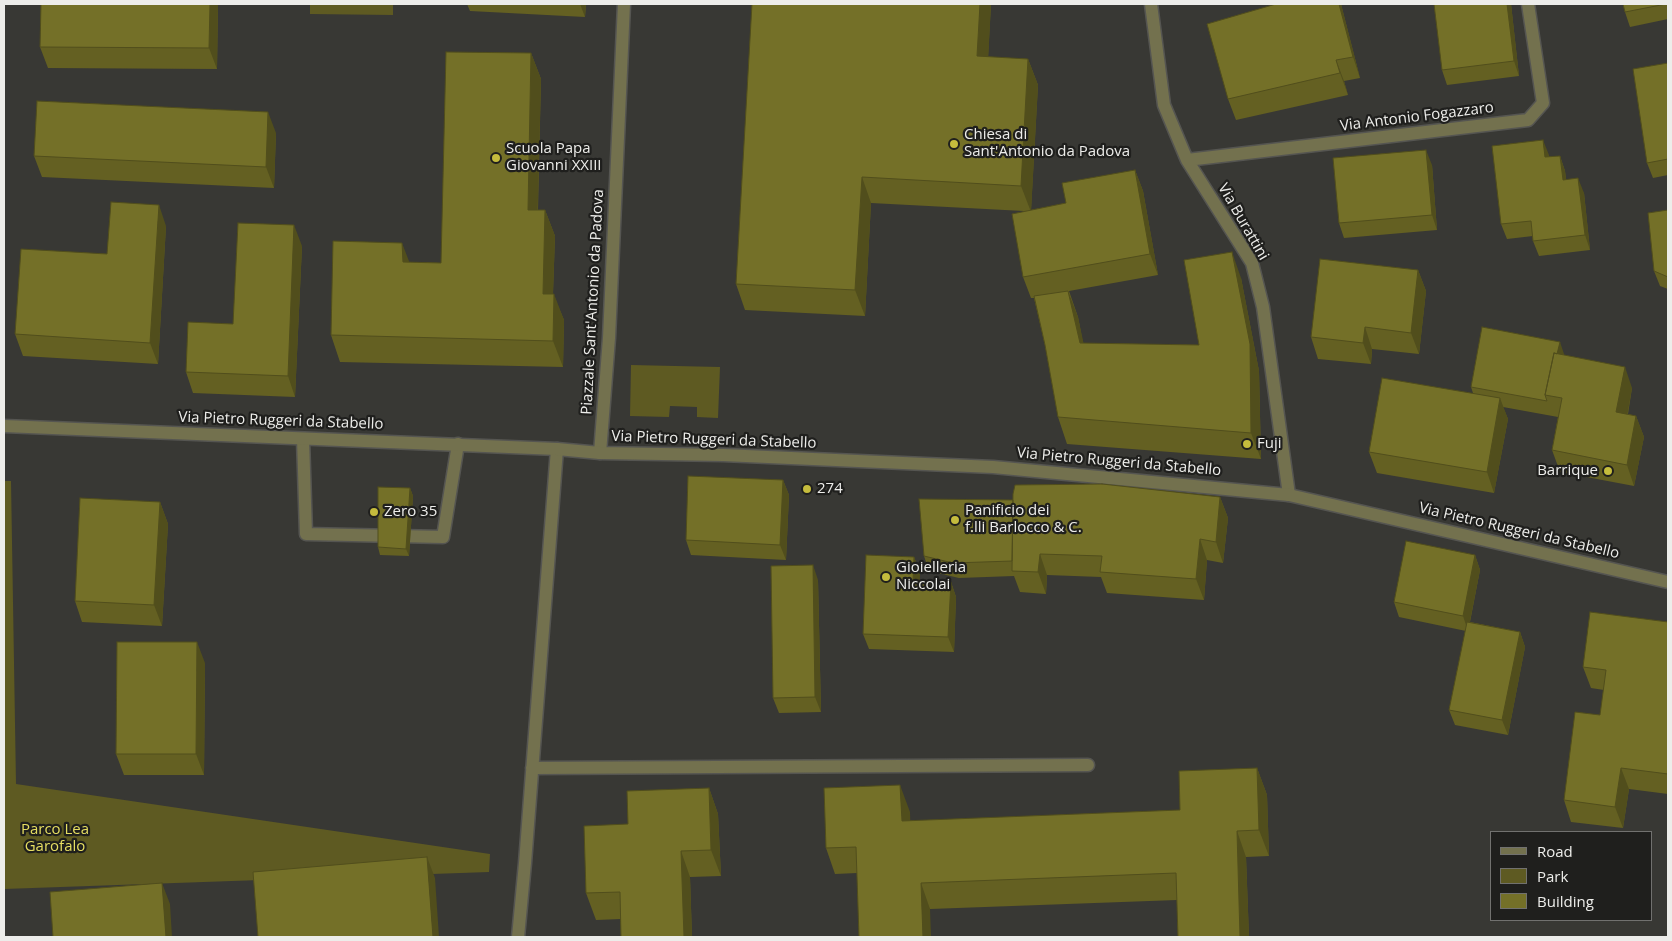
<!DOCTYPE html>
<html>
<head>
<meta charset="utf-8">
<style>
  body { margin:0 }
  #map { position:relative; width:1672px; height:941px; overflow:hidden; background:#383834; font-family:"Open Sans",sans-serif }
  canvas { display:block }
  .frame { position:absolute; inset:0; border:5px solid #ededea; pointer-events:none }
  .legend { position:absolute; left:1490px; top:831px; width:162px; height:90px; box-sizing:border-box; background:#1f1f1d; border:1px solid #71716f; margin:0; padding:6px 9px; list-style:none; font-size:15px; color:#ededea }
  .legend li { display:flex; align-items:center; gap:10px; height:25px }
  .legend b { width:25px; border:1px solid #71716f }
</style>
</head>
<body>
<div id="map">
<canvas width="1672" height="941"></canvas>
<div class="frame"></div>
<ul class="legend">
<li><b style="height:6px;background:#73714e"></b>Road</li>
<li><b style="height:14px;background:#5e5a22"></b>Park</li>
<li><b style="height:14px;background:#747028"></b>Building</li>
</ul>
</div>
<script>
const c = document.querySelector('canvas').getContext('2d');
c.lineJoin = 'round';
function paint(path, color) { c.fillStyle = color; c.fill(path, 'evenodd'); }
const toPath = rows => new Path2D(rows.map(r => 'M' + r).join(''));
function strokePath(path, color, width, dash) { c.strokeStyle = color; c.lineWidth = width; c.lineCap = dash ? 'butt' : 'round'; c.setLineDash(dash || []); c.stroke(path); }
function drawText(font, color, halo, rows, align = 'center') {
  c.font = font + ' "Open Sans",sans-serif'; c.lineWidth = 4.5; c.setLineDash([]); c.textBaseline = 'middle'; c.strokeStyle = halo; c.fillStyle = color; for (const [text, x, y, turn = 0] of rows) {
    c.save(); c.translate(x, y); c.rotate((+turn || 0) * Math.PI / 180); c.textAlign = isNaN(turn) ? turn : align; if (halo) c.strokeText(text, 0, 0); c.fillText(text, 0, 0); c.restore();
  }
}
const green = toPath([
  [310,4,393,4,393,15,310,14],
  [631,365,720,367,718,418,697,417,697,407,670,406,669,417,630,416],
  [4,481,11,481,16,784,490,854,489,872,4,889]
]);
const service = toPath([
  [303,439,306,534,443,537,458,444],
  [600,453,609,338,624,4]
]);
const minor = toPath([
  [1151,4,1164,105,1187,160,1252,263,1263,307,1289,495],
  [1187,160,1528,120,1543,103,1528,4],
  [532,768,1088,765],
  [518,937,525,863,557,449]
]);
const tertiary = toPath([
  [4,426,557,449,600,453,723,455,993,467,1289,495,1668,582]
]);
const wall = toPath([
  [218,4,217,69,48,68,40,47],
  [467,4,586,4,585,17,470,11],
  [991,4,988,57,1028,59,1038,85,1031,210,1066,203,1135,170,1143,191,1158,275,1069,291,1078,317,1083,343,1199,345,1241,278,1259,371,1261,459,1067,444,1058,417,1045,345,1034,298,1031,298,1023,277,1024,211,871,203,865,316,745,310,736,284],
  [1339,4,1341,4,1342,8,1360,78,1344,81,1348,95,1236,120,1228,99],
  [1511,4,1519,76,1447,85,1442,70],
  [1623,4,1668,4,1668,19,1630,27,1625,12],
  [531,53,541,79,538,210,545,210,555,236,553,294,564,320,563,367,340,362,331,335,409,262,441,263],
  [1668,63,1668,175,1653,178,1647,163],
  [276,133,274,188,42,177,34,156],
  [1549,155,1549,157,1560,156,1565,171,1566,179,1584,193,1590,250,1539,256,1533,241,1533,236,1507,239,1501,224],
  [1432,165,1437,230,1344,238,1339,223],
  [1668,210,1668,289,1660,286,1654,271],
  [166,226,158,364,23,356,15,334,107,254],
  [302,246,295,397,193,393,186,372,233,324],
  [1418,270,1426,291,1419,354,1372,349,1371,364,1318,359,1311,337],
  [1565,355,1632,388,1628,414,1636,416,1644,437,1634,486,1560,472,1552,450,1558,417,1503,407,1508,419,1494,493,1377,473,1369,452,1473,393,1471,387],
  [783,480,789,495,786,560,691,555,686,540],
  [410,488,413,496,409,556,380,555,378,547],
  [1220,497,1228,518,1223,563,1207,560,1204,600,1107,593,1101,577,1047,575,1046,594,1020,592,1014,576,959,578,929,571,924,556],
  [160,502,168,524,162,626,82,622,75,601],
  [1475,555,1480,570,1470,622,1520,632,1525,647,1508,735,1455,725,1449,710,1466,631,1399,617,1394,602],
  [914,557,920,572,919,581,951,582,956,597,954,652,869,649,863,634],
  [818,580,821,712,779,713,773,698],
  [1668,622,1668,794,1629,789,1623,828,1571,822,1564,800,1600,715,1604,690,1591,688,1583,667],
  [205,663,204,775,124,775,116,754],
  [1257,768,1267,795,1269,856,1246,857,1249,937,1178,937,1177,900,930,909,857,873,835,874,826,848,910,812,910,821,1180,810],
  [709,788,718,814,721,876,690,877,692,937,621,937,621,919,596,920,586,893,628,824]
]);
const shadedWall = toPath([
  [210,4,218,4,217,69,209,48],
  [580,4,586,4,585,17],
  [980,4,991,4,987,82,977,56],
  [1339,4,1341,4,1342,8,1360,78,1353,57],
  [1507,4,1511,4,1519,76,1514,61],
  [531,53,541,79,537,236,528,210],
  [1028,59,1038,85,1031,212,1021,186],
  [1336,60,1344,81,1348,95,1340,73],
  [268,112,276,133,274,188,266,167],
  [1543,140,1549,155,1551,172,1545,157],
  [1426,150,1432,165,1437,230,1432,215],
  [1560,156,1565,171,1568,195,1563,180],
  [1135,170,1143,191,1158,275,1150,254],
  [862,177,871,203,865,316,855,290],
  [1578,178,1584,193,1590,250,1585,235],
  [159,205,166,226,158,364,150,343],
  [545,210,555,236,552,320,543,294],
  [294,225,302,246,295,397,288,376],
  [402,243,412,269,403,262],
  [1232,252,1241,278,1259,371,1261,459,1251,433],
  [1418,270,1426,291,1419,354,1411,333],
  [1068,291,1078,317,1089,369,1080,343],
  [554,294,564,320,563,367,553,341],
  [1365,327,1372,349,1371,364,1363,343],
  [1560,342,1565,357,1548,396],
  [1625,367,1632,388,1624,434,1616,412],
  [1500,398,1508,419,1494,493,1487,472],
  [1636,416,1644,437,1634,486,1627,465],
  [783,480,789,495,786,560,780,545],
  [410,488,413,496,409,556,406,549],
  [1220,497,1228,518,1223,563,1216,542],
  [160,502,168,524,162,626,154,605],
  [1200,539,1207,560,1204,600,1196,579],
  [1040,554,1047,575,1046,594,1038,572],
  [1475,555,1480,570,1468,631,1463,616],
  [914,557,920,572,919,596,913,581],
  [813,565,818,580,821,712,815,697],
  [951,582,956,597,954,652,948,637],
  [1520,632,1525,647,1508,735,1502,720],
  [197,642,205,663,204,775,196,754],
  [1257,768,1267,795,1269,856,1259,830],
  [1621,768,1629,789,1623,828,1615,807],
  [900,785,910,812,911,847,902,821],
  [709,788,718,814,721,876,711,850],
  [1237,831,1246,857,1249,937,1240,937],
  [681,851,690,877,692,937,684,937],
  [427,857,435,878,439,937,433,937],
  [162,883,170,904,172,937,166,937],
  [921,883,930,909,931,937,923,937]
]);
const building = toPath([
  [41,4,210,4,209,48,40,47,41,4],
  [752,4,980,4,977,56,1028,59,1021,186,862,177,855,290,736,284,752,4],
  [1276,4,1339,4,1353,57,1336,60,1340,73,1228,99,1207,24,1276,4],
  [1434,4,1507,4,1514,61,1442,70,1434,4],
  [1623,4,1666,4,1625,12,1623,4],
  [446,52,531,53,528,210,545,210,543,294,554,294,553,341,331,335,333,241,402,243,403,262,441,263,446,52],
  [1668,63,1668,159,1647,163,1633,69,1668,63],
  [37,101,268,112,266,167,34,156,37,101],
  [1543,140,1545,157,1560,156,1563,180,1578,178,1585,235,1533,241,1531,221,1501,224,1492,146,1543,140],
  [1426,150,1432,215,1339,223,1333,158,1426,150],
  [1135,170,1150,254,1023,277,1012,214,1066,203,1062,183,1135,170],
  [111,202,159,205,150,343,15,334,21,249,107,254,111,202],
  [1668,210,1668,277,1654,271,1648,213,1668,210],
  [238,223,294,225,288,376,186,372,188,322,233,324,238,223],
  [1232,252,1250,344,1251,433,1058,417,1045,345,1034,296,1068,291,1080,343,1199,345,1184,260,1232,252],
  [1320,259,1418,270,1411,333,1365,327,1363,343,1311,337,1320,259],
  [1482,327,1560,342,1557,354,1554,353,1545,395,1547,401,1471,387,1482,327],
  [1554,353,1625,367,1616,412,1636,416,1627,465,1552,450,1562,398,1545,395,1554,353],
  [1382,378,1500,398,1487,472,1369,452,1382,378],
  [688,476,783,480,780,545,686,540,688,476],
  [1102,484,1220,497,1216,542,1200,539,1196,579,1100,572,1102,556,1040,554,1038,572,1012,571,1013,494,1015,485,1102,484],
  [378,487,410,488,406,549,378,547,378,487],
  [80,498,160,502,154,605,75,601,80,498],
  [919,499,1013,500,1012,561,953,563,924,556,919,499],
  [1406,541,1475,555,1463,616,1394,602,1406,541],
  [866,555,914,557,913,581,951,582,948,637,863,634,866,555],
  [813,565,815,697,773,698,771,566,813,565],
  [1590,612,1668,622,1668,774,1621,768,1615,807,1564,800,1575,712,1600,715,1606,670,1583,667,1590,612],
  [1467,622,1520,632,1502,720,1449,710,1467,622],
  [117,642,197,642,196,754,116,754,117,642],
  [1257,768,1259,830,1237,831,1240,937,1178,937,1176,873,921,883,923,937,859,937,856,847,826,848,824,788,900,785,902,821,1180,810,1179,771,1257,768],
  [709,788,711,850,681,851,684,937,621,937,620,892,586,893,584,826,628,824,627,791,709,788],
  [427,857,433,937,258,937,253,872,427,857],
  [162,883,166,937,53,937,50,892,162,883]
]);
const markers = [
  [954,144,5,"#c5bc3d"],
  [496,158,5,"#c5bc3d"],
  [1247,444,5,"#c5bc3d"],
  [1608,471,5,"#c5bc3d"],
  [807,489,5,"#c5bc3d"],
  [374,512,5,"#c5bc3d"],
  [955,520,5,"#c5bc3d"],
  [886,577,5,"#c5bc3d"]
];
const streetNames = [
  ["Via Antonio Fogazzaro",1417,117,-7],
  ["Via Burattini",1243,222,60],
  ["Piazzale Sant'Antonio da Padova",593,302,-87],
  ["Via Pietro Ruggeri da Stabello",281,421,2],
  ["Via Pietro Ruggeri da Stabello",714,440,2],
  ["Via Pietro Ruggeri da Stabello",1119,462,5],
  ["Via Pietro Ruggeri da Stabello",1519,531,13]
];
const poiNames = [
  ["Chiesa di",964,135],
  ["Sant'Antonio da Padova",964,152],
  ["Scuola Papa",506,149],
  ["Giovanni XXIII",506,166],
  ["Fuji",1257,444],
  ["Barrique",1598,471,"right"],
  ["274",817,489],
  ["Panificio dei",965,511],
  ["f.lli Barlocco & C.",965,528],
  ["Zero 35",384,512],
  ["Gioielleria",896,568],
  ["Niccolai",896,585]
];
const parkNames = [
  ["Parco Lea",55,830],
  ["Garofalo",55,847]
];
paint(green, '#5e5a22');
strokePath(service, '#555551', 15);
strokePath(minor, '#555551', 15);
strokePath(tertiary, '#555551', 15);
strokePath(service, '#73714e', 12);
strokePath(minor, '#73714e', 12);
strokePath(tertiary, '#73714e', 12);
paint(wall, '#646022');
paint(shadedWall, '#514e1c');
paint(building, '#747028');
strokePath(building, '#514e1c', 1);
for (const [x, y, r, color] of markers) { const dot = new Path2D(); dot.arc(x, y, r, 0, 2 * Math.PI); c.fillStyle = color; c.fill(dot); strokePath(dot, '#1f1f1d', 2); }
drawText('15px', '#ededea', '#1f1f1d', streetNames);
drawText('15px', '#ededea', '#1f1f1d', poiNames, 'left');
drawText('15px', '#e6de62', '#1f1f1d', parkNames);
</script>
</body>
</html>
